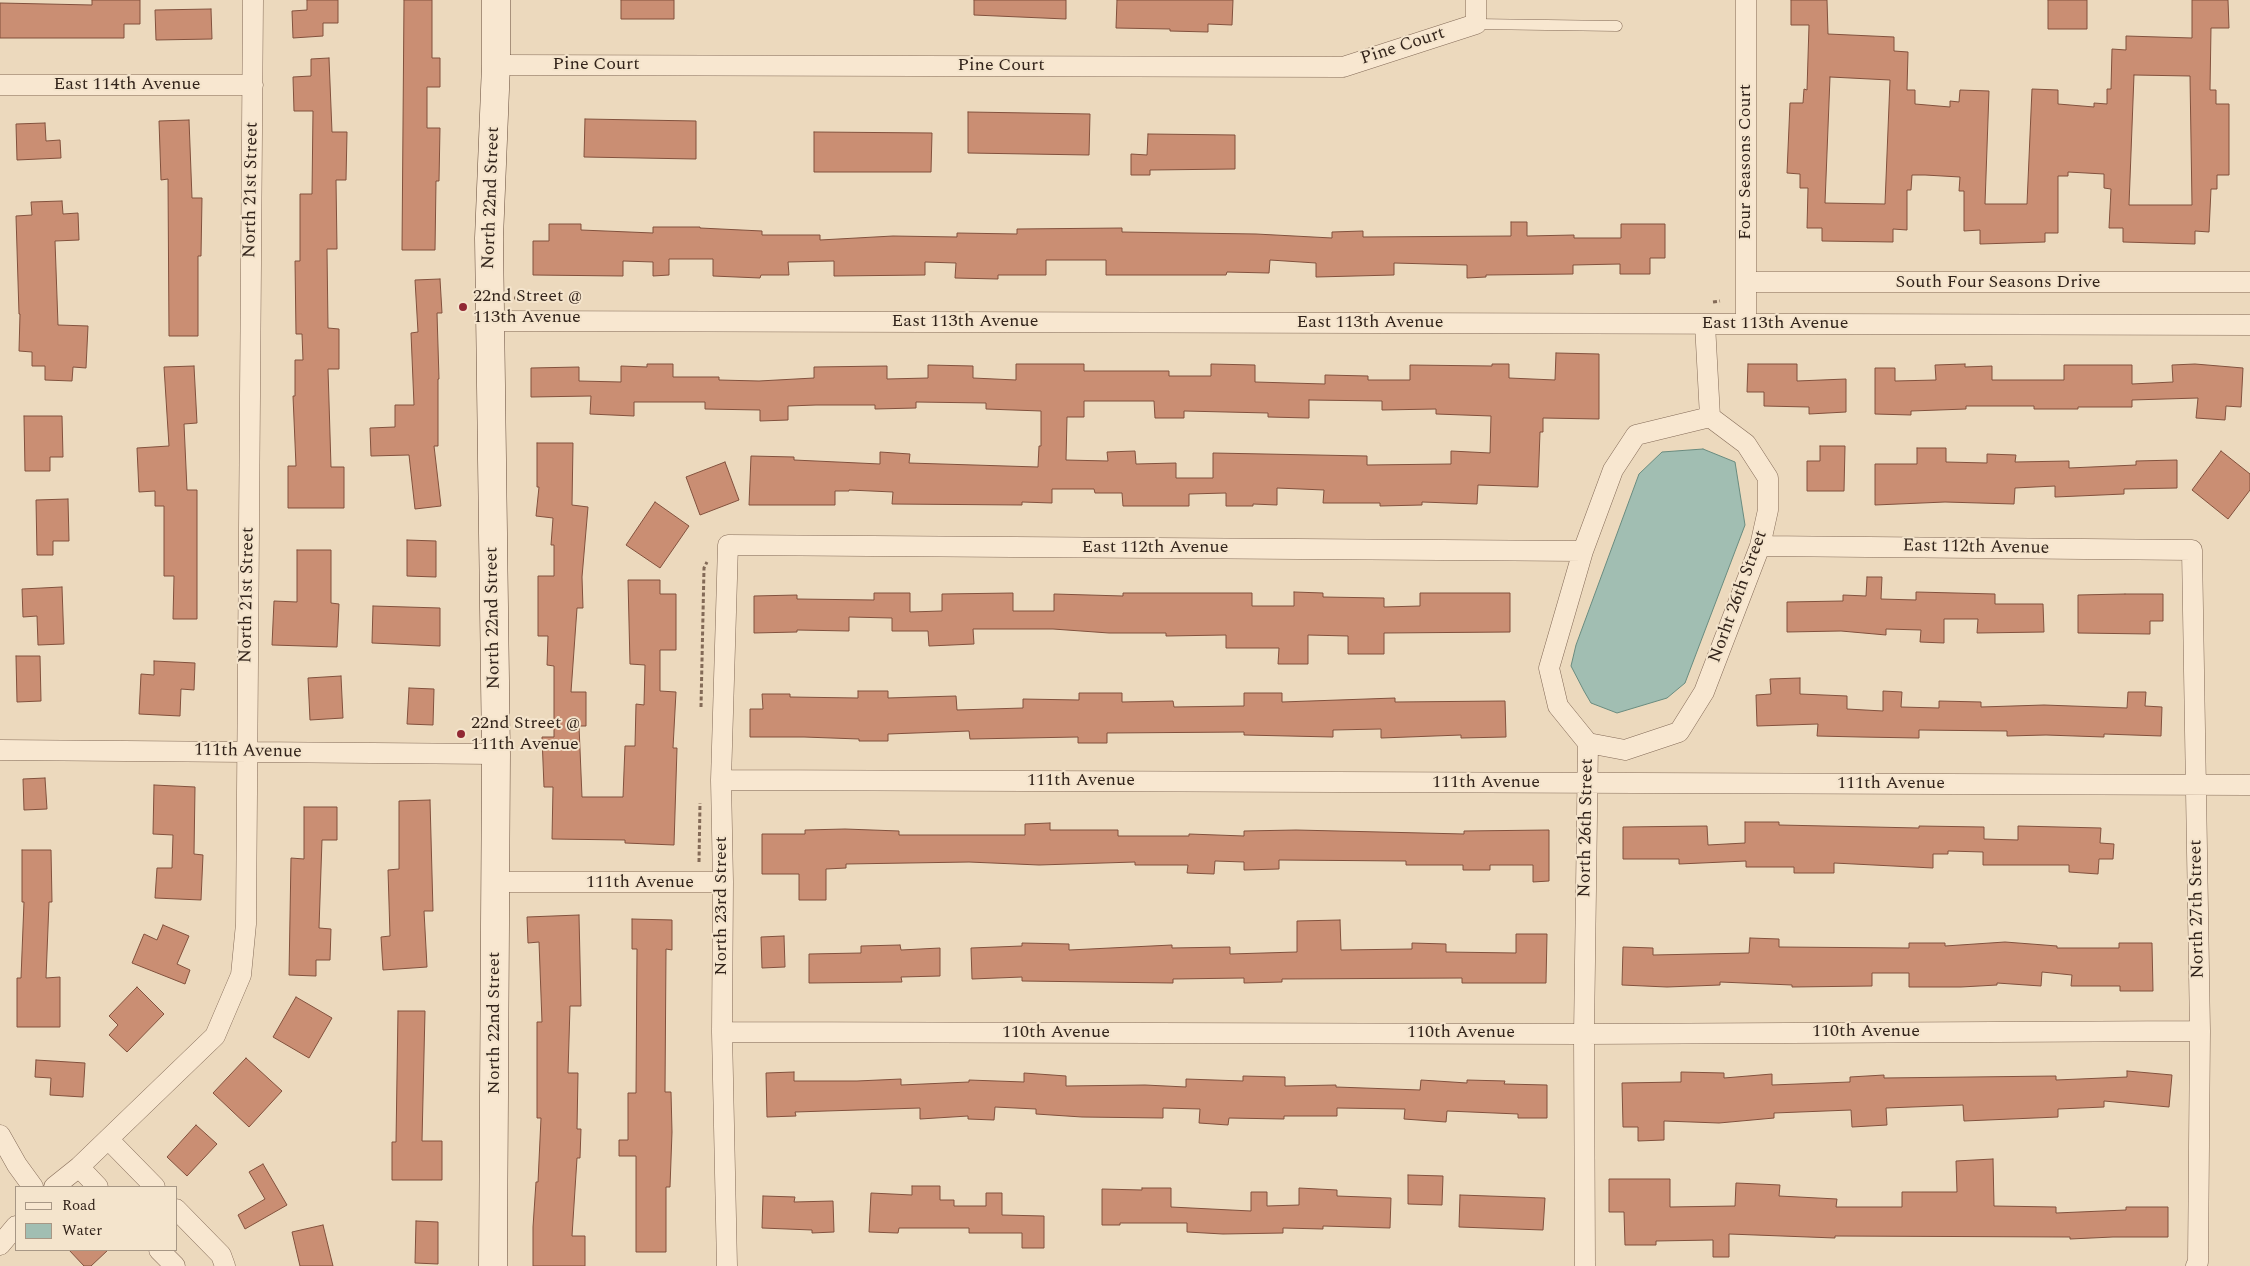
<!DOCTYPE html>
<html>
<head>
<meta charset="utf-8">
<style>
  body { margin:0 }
  #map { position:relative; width:2250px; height:1266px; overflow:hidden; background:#ecd9bd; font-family:Spectral,serif }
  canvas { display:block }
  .legend { position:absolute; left:15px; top:1186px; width:162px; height:65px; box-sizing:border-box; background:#f4e4cc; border:1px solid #a79785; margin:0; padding:6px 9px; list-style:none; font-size:15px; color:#33241b }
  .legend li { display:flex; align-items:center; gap:10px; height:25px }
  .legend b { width:25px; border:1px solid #a79785 }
</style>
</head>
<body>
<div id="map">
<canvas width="2250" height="1266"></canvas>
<ul class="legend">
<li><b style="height:6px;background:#f8e7d0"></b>Road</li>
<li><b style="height:14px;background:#a1beb2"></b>Water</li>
</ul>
</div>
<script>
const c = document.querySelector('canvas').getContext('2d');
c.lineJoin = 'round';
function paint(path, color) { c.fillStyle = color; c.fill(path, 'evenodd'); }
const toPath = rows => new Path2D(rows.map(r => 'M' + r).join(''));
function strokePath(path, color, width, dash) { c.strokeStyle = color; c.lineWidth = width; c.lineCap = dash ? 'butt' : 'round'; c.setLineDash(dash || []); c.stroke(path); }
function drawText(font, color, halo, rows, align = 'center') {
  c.font = font + ' Spectral,serif'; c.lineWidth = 4; c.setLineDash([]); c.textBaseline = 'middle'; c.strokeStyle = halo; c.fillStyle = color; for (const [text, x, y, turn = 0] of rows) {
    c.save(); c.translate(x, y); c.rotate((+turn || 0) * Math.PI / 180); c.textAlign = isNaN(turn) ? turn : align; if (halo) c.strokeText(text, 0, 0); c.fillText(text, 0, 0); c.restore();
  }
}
const water = toPath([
  [1703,449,1735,462,1745,525,1685,683,1667,698,1617,713,1591,703,1584,691,1571,666,1576,645,1639,474,1662,452,1703,449]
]);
const building = toPath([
  [92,0,140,0,140,24,124,24,124,38,0,38,0,3,92,5,92,0],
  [307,0,338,0,338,23,323,23,323,36,293,38,292,11,307,10,307,0],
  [404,0,432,0,432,58,440,58,440,87,427,87,427,128,440,128,439,181,436,181,435,250,402,250,404,0],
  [621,0,674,0,674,19,621,19,621,0],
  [974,0,1066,0,1066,19,974,15,974,0],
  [1117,0,1233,0,1232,25,1208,24,1208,32,1170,31,1170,29,1116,28,1117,0],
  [1791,0,1827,0,1828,34,1894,37,1894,51,1908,52,1907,90,1915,90,1915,104,1950,107,1950,101,1959,102,1960,90,1989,91,1985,204,2027,204,2032,89,2058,90,2058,104,2094,107,2094,103,2107,104,2107,89,2111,89,2112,49,2126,50,2126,36,2192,38,2192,0,2228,0,2229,28,2211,28,2210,90,2216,90,2216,104,2229,104,2229,175,2217,175,2217,189,2211,189,2209,232,2195,231,2195,244,2123,242,2123,228,2109,228,2111,189,2104,188,2104,174,2068,172,2068,176,2058,176,2058,233,2045,233,2045,242,1980,244,1980,230,1964,231,1964,191,1959,191,1960,177,1925,175,1912,175,1911,190,1907,190,1907,230,1893,229,1893,242,1822,241,1822,228,1807,228,1808,188,1800,188,1800,174,1787,173,1790,103,1803,103,1804,89,1807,90,1809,25,1791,25,1791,0],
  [2134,75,2190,76,2192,205,2129,205,2134,75],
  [1830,77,1890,80,1885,204,1825,203,1830,77],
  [2048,0,2087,0,2087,29,2048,29,2048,0],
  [211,9,212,39,156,40,155,10,211,9],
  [329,58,332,132,347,132,346,180,336,180,337,249,327,249,328,328,339,329,339,369,328,369,331,467,344,467,344,508,288,508,288,466,296,466,293,396,295,396,295,360,303,360,302,334,296,334,295,261,300,261,300,194,312,194,313,111,294,111,293,77,311,76,311,59,329,58],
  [968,112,1090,114,1089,155,968,153,968,112],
  [585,119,696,121,696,159,584,157,585,119],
  [189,120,192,198,202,198,201,256,198,256,198,336,169,336,168,179,161,180,159,121,189,120],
  [45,123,46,141,60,140,61,158,17,160,16,124,45,123],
  [814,132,932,133,931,172,814,172,814,132],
  [1148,134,1235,135,1235,169,1150,170,1150,175,1131,175,1131,154,1147,155,1148,134],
  [62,201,63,214,78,213,79,240,55,241,58,325,88,326,86,368,73,367,72,381,45,380,45,366,32,366,32,352,19,351,20,314,19,314,16,216,32,215,31,202,62,201],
  [1511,222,1527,222,1527,236,1574,235,1574,238,1621,238,1621,224,1665,224,1665,258,1650,258,1650,274,1620,274,1620,264,1573,265,1573,274,1486,275,1486,277,1467,278,1467,265,1394,263,1394,275,1316,277,1316,263,1270,260,1269,273,1227,272,1226,275,1106,275,1106,260,1046,260,1046,275,998,275,998,279,955,278,956,263,925,262,925,275,834,276,834,261,788,262,789,275,761,275,760,278,713,276,713,259,669,259,669,275,653,276,653,262,623,261,623,276,533,275,533,241,549,241,549,224,581,224,581,230,653,233,653,227,700,227,700,228,762,231,762,235,820,235,820,240,893,236,957,237,957,233,1017,234,1017,229,1122,228,1122,232,1256,234,1332,238,1332,232,1363,231,1363,237,1511,236,1511,222],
  [440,279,442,313,437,313,439,379,438,379,438,446,434,446,441,506,415,509,409,455,371,456,370,428,395,427,395,405,414,405,411,333,418,332,415,280,440,279],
  [1556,353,1599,354,1599,419,1543,418,1543,432,1540,432,1538,487,1478,485,1477,504,1422,502,1422,505,1380,506,1380,503,1323,503,1324,490,1277,488,1277,505,1253,504,1253,506,1226,506,1226,493,1189,494,1189,506,1123,506,1122,493,1095,493,1094,489,1052,489,1052,503,1022,502,1022,505,892,504,893,492,849,490,849,491,835,491,835,505,749,505,751,456,794,457,794,460,880,464,880,452,910,454,909,463,1038,467,1039,446,1041,446,1041,411,986,409,986,403,916,402,916,408,875,409,875,405,816,405,788,406,788,420,760,421,760,410,705,409,705,402,634,402,634,416,590,414,591,396,531,397,531,368,579,367,579,381,621,382,621,366,647,367,647,364,673,364,673,377,719,377,719,380,759,381,814,378,814,367,887,366,887,379,928,378,928,365,973,366,973,378,1016,380,1016,364,1084,364,1084,371,1169,371,1169,376,1211,376,1211,364,1255,365,1255,382,1325,384,1325,375,1368,376,1368,380,1410,380,1410,365,1492,366,1492,364,1509,364,1509,378,1555,380,1556,353],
  [1309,400,1382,401,1382,410,1436,409,1436,414,1491,416,1490,453,1451,451,1451,464,1367,465,1367,456,1213,453,1213,478,1176,478,1176,463,1136,464,1135,451,1107,452,1108,461,1066,460,1067,417,1084,417,1084,401,1154,401,1155,418,1184,418,1184,411,1268,413,1268,417,1309,418,1309,400],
  [1748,364,1797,364,1797,381,1846,379,1846,412,1809,414,1809,407,1764,406,1764,392,1747,392,1748,364],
  [1965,364,1965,367,1992,366,1992,380,2064,380,2064,365,2132,365,2132,384,2173,382,2172,365,2195,364,2243,368,2241,407,2226,406,2225,420,2196,418,2198,398,2132,400,2132,407,2078,407,2078,409,2034,409,2034,406,1966,406,1966,409,1911,411,1911,415,1875,414,1875,368,1895,368,1895,381,1936,380,1935,365,1965,364],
  [194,366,197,423,184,424,187,490,197,490,197,619,173,619,174,576,164,576,164,506,155,506,155,491,139,492,137,448,169,446,164,367,194,366],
  [24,416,62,416,63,457,50,457,50,471,25,471,24,416],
  [537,443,573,443,572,505,588,507,582,577,583,608,577,608,571,692,586,692,586,726,579,726,582,797,623,797,625,746,635,746,636,704,644,705,645,665,630,664,628,580,660,580,660,594,676,594,676,650,660,650,660,691,676,692,673,748,677,748,674,845,625,843,625,840,552,839,553,787,544,787,542,737,554,737,554,666,547,665,548,636,538,636,538,576,554,576,554,545,551,545,553,518,536,516,539,487,537,487,537,443],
  [1820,446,1845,446,1844,491,1807,491,1807,461,1820,461,1820,446],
  [1917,448,1946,448,1946,462,1987,463,1987,454,2016,455,2015,462,2069,461,2069,468,2136,465,2136,461,2177,460,2177,488,2124,489,2124,494,2055,497,2055,486,2015,488,2014,504,1945,502,1875,505,1875,464,1917,464,1917,448],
  [2221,451,2250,474,2250,490,2228,519,2192,490,2221,451],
  [725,462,739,500,700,515,686,477,725,462],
  [68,499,69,541,53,541,53,555,37,555,36,500,68,499],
  [655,502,689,526,660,568,626,545,655,502],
  [407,540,436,541,436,577,407,576,407,540],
  [297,550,331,550,331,603,339,604,337,647,272,645,274,601,297,602,297,550],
  [1867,577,1882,577,1881,599,1916,600,1916,592,1995,594,1995,604,2043,604,2044,632,1977,633,1978,619,1944,619,1944,643,1920,642,1921,630,1886,629,1886,635,1841,631,1787,632,1787,602,1843,601,1843,595,1866,596,1867,577],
  [62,587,64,644,38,645,37,616,23,617,22,589,62,587],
  [1294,592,1323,593,1323,597,1384,598,1384,607,1420,606,1420,593,1510,593,1510,632,1384,633,1384,654,1348,654,1348,636,1308,635,1308,664,1278,664,1279,648,1226,648,1226,635,1166,636,1166,633,1109,633,1053,629,973,629,974,644,929,646,928,631,892,631,892,618,849,617,849,631,797,630,797,632,754,633,754,596,797,595,797,599,874,600,874,593,910,593,910,612,942,611,942,594,1013,593,1013,611,1054,611,1054,594,1123,596,1123,593,1252,593,1252,606,1294,606,1294,592],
  [2125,594,2163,594,2163,621,2150,621,2150,634,2078,633,2078,595,2125,594],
  [373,606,440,608,440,646,372,643,373,606],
  [16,656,40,656,41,701,17,702,16,656],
  [154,661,195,663,194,690,181,689,180,716,139,714,141,674,154,675,154,661],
  [341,676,343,718,310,720,308,678,341,676],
  [1800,678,1800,694,1847,696,1847,709,1883,711,1883,691,1902,692,1901,707,1939,708,1939,701,1981,702,1981,707,2044,705,2127,708,2128,692,2146,692,2145,706,2162,707,2161,736,2104,734,2104,737,2046,735,2007,736,2007,731,1919,730,1919,738,1860,737,1817,736,1818,724,1757,726,1756,695,1771,694,1770,679,1800,678],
  [409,688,434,689,433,725,407,724,409,688],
  [858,691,888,691,888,698,956,696,957,710,1023,708,1023,699,1079,700,1079,693,1122,693,1122,702,1173,701,1174,707,1244,706,1244,693,1282,693,1282,702,1395,698,1395,702,1505,701,1506,737,1461,738,1461,735,1381,738,1381,729,1333,730,1333,737,1244,735,1244,732,1107,733,1107,743,1078,743,1078,737,970,739,969,731,888,734,888,741,859,741,859,739,804,737,750,737,750,709,763,709,762,694,790,694,790,697,858,698,858,691],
  [45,778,47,809,24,810,23,779,45,778],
  [154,785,195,787,194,854,203,855,201,900,155,898,157,868,172,868,173,835,153,834,154,785],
  [430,800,433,911,424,911,427,967,383,970,381,937,390,936,388,870,399,869,399,801,430,800],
  [304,807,337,807,337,840,322,840,319,928,331,929,330,960,316,960,316,976,289,975,291,858,304,859,304,807],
  [1745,822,1779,822,1779,825,1919,828,1919,826,1984,827,1984,839,2018,840,2018,826,2101,828,2100,843,2114,844,2113,859,2099,859,2098,874,2069,872,2069,865,1983,865,1983,852,1948,851,1948,854,1933,854,1933,868,1834,863,1834,873,1794,873,1794,867,1746,867,1746,861,1679,864,1679,859,1623,859,1623,827,1707,826,1708,845,1745,843,1745,822],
  [1050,823,1050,830,1118,830,1118,836,1189,836,1189,834,1244,836,1244,831,1296,830,1464,834,1464,831,1549,830,1549,881,1533,882,1533,865,1490,865,1490,870,1463,870,1463,865,1406,865,1406,861,1279,860,1279,869,1244,870,1244,862,1215,861,1214,874,1187,873,1188,865,1135,865,1135,862,1039,865,969,862,846,864,846,868,826,869,826,900,799,900,799,874,762,874,762,834,805,834,805,830,845,829,899,831,899,835,1025,835,1025,824,1050,823],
  [22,850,51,850,52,902,49,902,46,978,60,977,60,1027,17,1027,17,978,21,978,24,902,22,902,22,850],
  [579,915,581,1006,570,1006,568,1073,578,1073,577,1129,581,1129,580,1158,577,1158,572,1236,585,1236,585,1266,533,1266,533,1227,536,1182,538,1182,541,1118,537,1118,537,1022,542,1022,539,942,528,943,527,917,579,915],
  [632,919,672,920,672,950,666,949,665,1092,671,1092,672,1132,670,1187,666,1187,666,1252,636,1252,636,1156,619,1156,619,1140,628,1140,628,1093,636,1093,637,949,632,949,632,919],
  [1340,920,1341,950,1412,949,1412,943,1446,944,1446,952,1516,953,1516,934,1547,934,1546,983,1462,983,1462,978,1282,979,1282,982,1244,983,1244,978,1173,979,1173,983,1022,981,1022,977,972,979,971,948,1022,946,1022,943,1069,944,1069,950,1172,945,1172,948,1230,947,1230,954,1297,952,1297,921,1340,920],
  [163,925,189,936,177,964,190,970,185,984,132,963,144,934,157,940,163,925],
  [784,936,785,967,762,968,761,937,784,936],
  [1750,938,1779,939,1779,947,1909,948,1909,943,1945,943,1945,946,2005,942,2057,946,2057,948,2119,948,2119,943,2152,943,2153,991,2120,991,2120,986,2071,986,2072,975,2042,972,2041,986,1997,983,1997,985,1961,987,1909,987,1909,973,1872,973,1872,986,1792,987,1792,985,1720,982,1720,985,1667,987,1622,985,1623,947,1653,948,1653,955,1749,953,1750,938],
  [900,945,901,950,940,948,940,976,901,977,902,982,809,983,809,954,861,953,861,946,900,945],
  [137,987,164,1014,127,1052,109,1035,118,1025,109,1016,137,987],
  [296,997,332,1018,309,1058,273,1037,296,997],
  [398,1011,425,1011,422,1141,442,1141,442,1180,392,1180,392,1142,396,1142,398,1011],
  [246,1058,282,1091,249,1127,213,1093,246,1058],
  [36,1060,85,1063,83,1097,50,1095,51,1078,35,1077,36,1060],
  [2127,1071,2172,1075,2169,1107,2104,1101,2104,1107,2058,1109,2058,1117,1964,1121,1963,1105,1886,1108,1887,1125,1852,1127,1851,1110,1774,1113,1774,1118,1719,1123,1664,1121,1664,1140,1638,1141,1638,1127,1623,1127,1622,1083,1681,1082,1681,1072,1724,1073,1724,1078,1772,1074,1772,1085,1850,1082,1850,1077,1884,1075,1884,1078,2056,1076,2056,1080,2127,1077,2127,1071],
  [794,1072,794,1081,857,1081,901,1079,901,1085,969,1082,969,1080,1024,1082,1024,1073,1066,1076,1066,1086,1145,1085,1186,1087,1186,1079,1243,1081,1243,1076,1285,1077,1285,1086,1336,1085,1336,1087,1420,1090,1421,1080,1467,1083,1467,1080,1505,1081,1504,1084,1547,1085,1547,1118,1518,1118,1518,1114,1447,1111,1446,1122,1404,1119,1405,1109,1337,1108,1337,1116,1284,1116,1284,1119,1229,1118,1228,1125,1199,1123,1200,1109,1163,1108,1163,1118,1082,1117,1036,1114,1036,1109,995,1107,994,1120,968,1119,968,1116,920,1119,920,1108,795,1112,796,1116,767,1117,766,1073,794,1072],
  [196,1125,217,1144,187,1176,167,1157,196,1125],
  [1993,1159,1994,1206,2056,1207,2056,1213,2126,1210,2126,1207,2168,1207,2168,1237,2113,1237,2070,1239,2070,1237,1835,1236,1835,1238,1729,1234,1729,1257,1713,1257,1713,1240,1656,1241,1656,1245,1625,1245,1624,1212,1609,1212,1609,1179,1670,1179,1670,1207,1735,1206,1736,1183,1780,1185,1779,1196,1837,1199,1836,1207,1902,1207,1902,1192,1957,1192,1956,1161,1993,1159],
  [263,1164,287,1205,245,1229,238,1215,265,1199,249,1172,263,1164],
  [1408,1175,1443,1176,1442,1205,1408,1204,1408,1175],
  [912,1186,940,1186,940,1200,954,1200,954,1206,986,1206,986,1193,1002,1193,1002,1215,1044,1216,1044,1248,1022,1248,1022,1233,969,1233,969,1228,899,1228,898,1233,869,1232,871,1193,912,1195,912,1186],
  [1142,1188,1171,1188,1171,1207,1251,1211,1251,1192,1267,1192,1267,1206,1299,1205,1299,1188,1337,1190,1337,1196,1391,1198,1390,1228,1323,1226,1323,1229,1283,1228,1283,1233,1223,1234,1187,1232,1187,1223,1120,1223,1120,1225,1102,1225,1102,1189,1142,1190,1142,1188],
  [1460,1195,1545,1198,1543,1230,1459,1227,1460,1195],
  [763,1196,795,1197,794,1202,833,1201,834,1232,812,1233,812,1230,762,1228,763,1196],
  [416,1221,438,1222,438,1264,415,1263,416,1221],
  [323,1225,333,1266,300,1266,292,1232,323,1225],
  [69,1250,108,1250,91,1266,84,1266,69,1250]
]);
const path = toPath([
  [514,298,547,299],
  [1713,302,1720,301],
  [701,707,704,568,707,562],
  [699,862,700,803]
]);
const lane = toPath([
  [1476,24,1617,26]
]);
const street = toPath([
  [1746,0,1746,324],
  [496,65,1343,67,1476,24,1476,0],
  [0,85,253,85],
  [1746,282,2250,282],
  [489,321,2250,325],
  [1760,546,2192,550,2200,1031,2198,1262,2196,1266],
  [1588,743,1625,750,1679,732,1704,692,1760,546,1768,510,1768,478,1746,444,1710,417,1705,324],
  [0,750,496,754],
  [721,780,2250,785],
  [496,882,723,882],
  [722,1032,1584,1034,2200,1031],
  [0,1135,17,1165,33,1187],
  [108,1139,155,1187],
  [79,1167,98,1187],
  [54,1187,79,1167,215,1036,241,975,246,924,253,0],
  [176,1209,221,1255,225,1266],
  [0,1245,16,1226],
  [159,1250,175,1266],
  [727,1266,722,1032,723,882,721,780,728,545,1583,551],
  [1585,1266,1584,1034,1588,743,1558,706,1549,668,1583,551,1613,470,1636,435,1710,417]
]);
const secondary = toPath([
  [493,1266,496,754,489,238,496,65,496,0]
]);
const markers = [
  [463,307,5,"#912834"],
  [461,734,5,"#912834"]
];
const streetNames = [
  ["Pine Court",1403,47,-18],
  ["Pine Court",596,65],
  ["Pine Court",1001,66],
  ["East 114th Avenue",127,85],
  ["Four Seasons Court",1746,162,-90],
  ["North 21st Street",252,190,-89],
  ["North 22nd Street",492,198,-88],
  ["South Four Seasons Drive",1998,283],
  ["East 113th Avenue",965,322],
  ["East 113th Avenue",1370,323],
  ["East 113th Avenue",1775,324],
  ["East 112th Avenue",1155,548],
  ["East 112th Avenue",1976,548,1],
  ["North 21st Street",248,595,-89],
  ["Norht 26th Street",1739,597,-70],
  ["North 22nd Street",494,618,-91],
  ["111th Avenue",248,752,1],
  ["111th Avenue",1081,781],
  ["111th Avenue",1486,783],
  ["111th Avenue",1891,784],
  ["North 26th Street",1587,828,-89],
  ["111th Avenue",640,883],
  ["North 23rd Street",722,906,-90],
  ["North 27th Street",2198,909,-91],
  ["North 22nd Street",495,1023,-90],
  ["110th Avenue",1866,1032],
  ["110th Avenue",1056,1033],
  ["110th Avenue",1461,1033]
];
const poiNames = [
  ["22nd Street @",473,297],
  ["113th Avenue",473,318],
  ["22nd Street @",471,724],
  ["111th Avenue",471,745]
];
paint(water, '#a1beb2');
strokePath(water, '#698b7f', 1);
paint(building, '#ca8e73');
strokePath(building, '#82513d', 1);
strokePath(lane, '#836a57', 11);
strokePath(street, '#836a57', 21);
strokePath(secondary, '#654b3a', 29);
strokePath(path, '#836a57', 3, [4, 2.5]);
strokePath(lane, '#f8e7d0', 10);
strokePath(street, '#f8e7d0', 20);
strokePath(secondary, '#f8e7d0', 28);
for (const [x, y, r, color] of markers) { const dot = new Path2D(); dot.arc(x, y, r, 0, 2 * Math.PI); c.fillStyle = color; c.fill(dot); strokePath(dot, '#f4e4cc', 2); }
drawText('18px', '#33241b', '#f4e4cc', streetNames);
drawText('18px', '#33241b', '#f4e4cc', poiNames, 'left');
</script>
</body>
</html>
